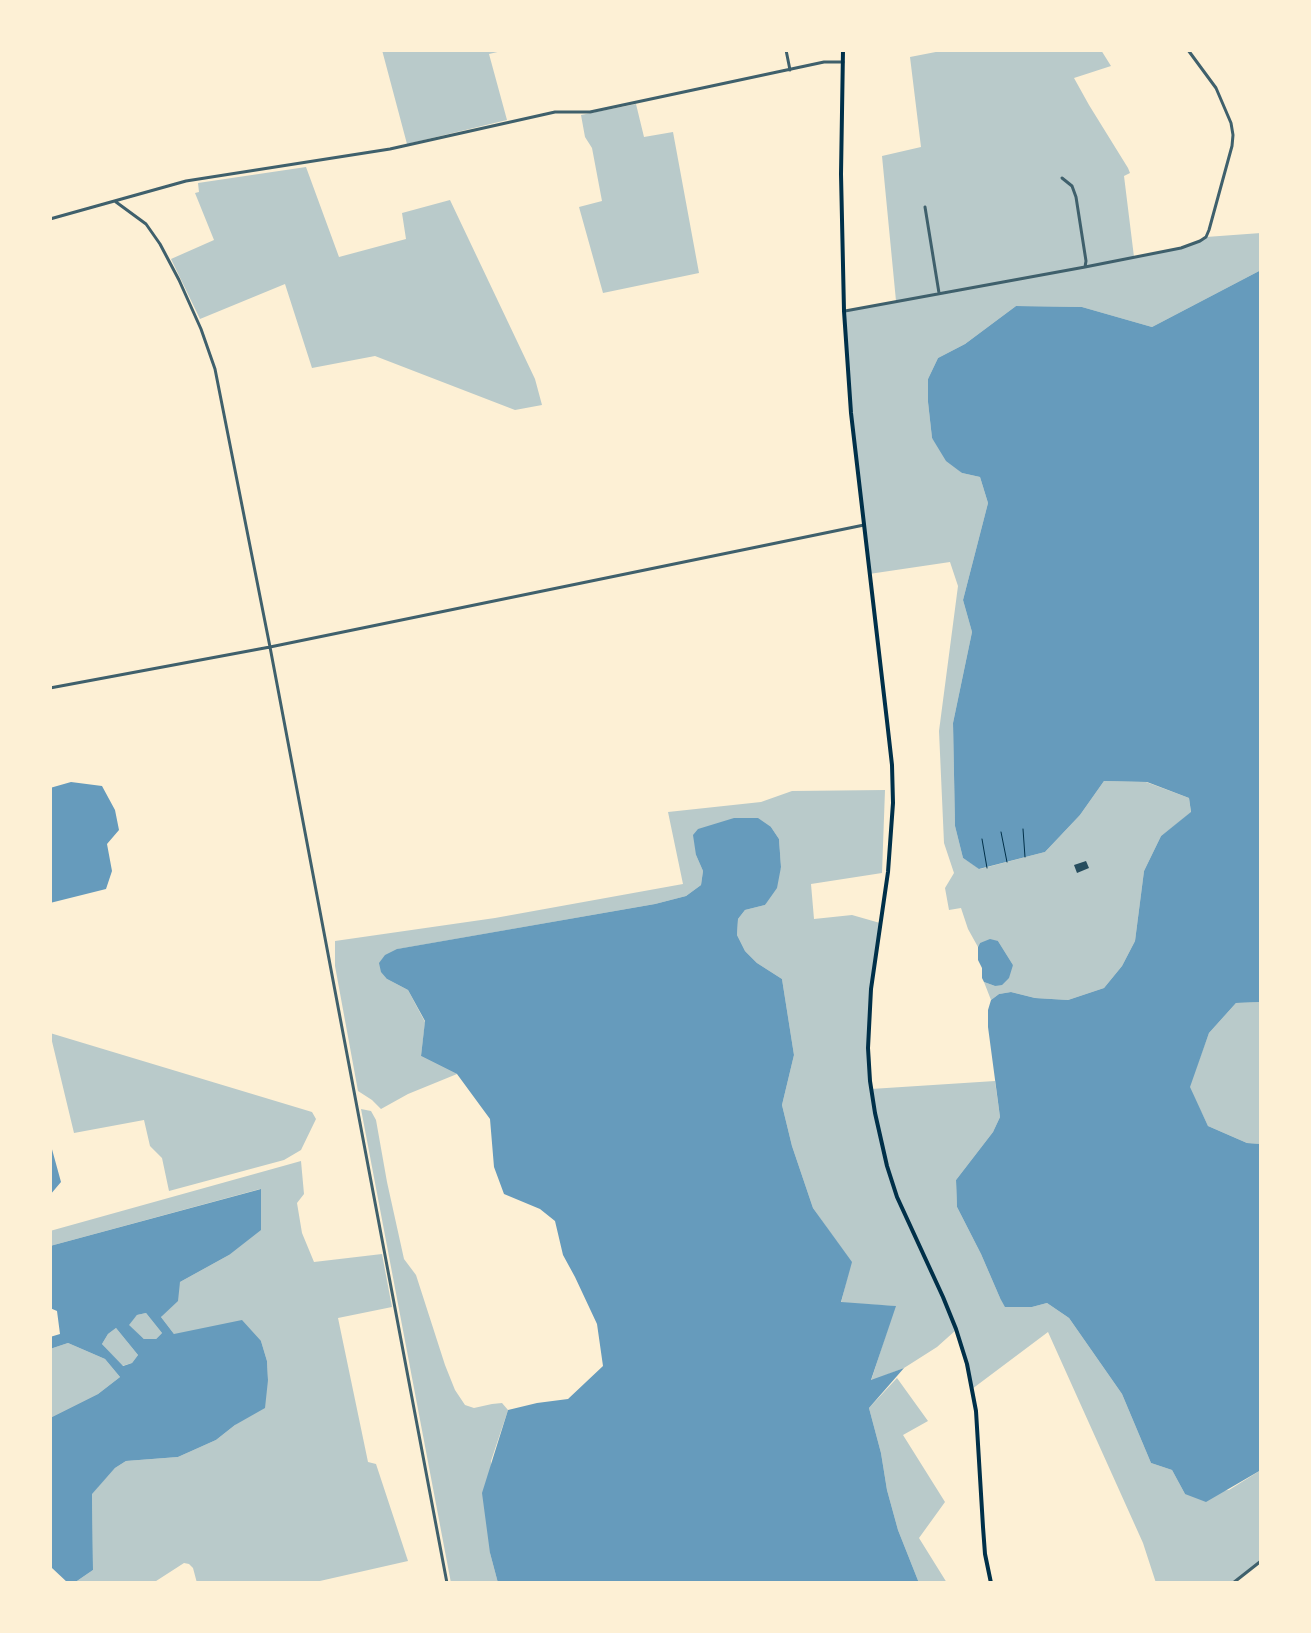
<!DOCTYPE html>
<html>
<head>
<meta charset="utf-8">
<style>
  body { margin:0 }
  #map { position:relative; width:1311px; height:1633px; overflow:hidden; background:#fdf0d5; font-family:"Open Sans",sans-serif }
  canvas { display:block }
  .frame { position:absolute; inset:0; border:52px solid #fdf0d5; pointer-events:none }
</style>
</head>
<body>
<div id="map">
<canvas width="1311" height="1633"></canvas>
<div class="frame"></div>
</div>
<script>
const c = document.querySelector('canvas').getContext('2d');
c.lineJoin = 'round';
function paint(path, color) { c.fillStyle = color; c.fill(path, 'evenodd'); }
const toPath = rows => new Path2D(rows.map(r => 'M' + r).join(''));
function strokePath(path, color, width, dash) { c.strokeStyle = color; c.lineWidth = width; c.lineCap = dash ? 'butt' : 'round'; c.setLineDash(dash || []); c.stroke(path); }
const green = toPath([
  [382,50,506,50,489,54,507,120,407,144],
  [946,50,1101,50,1111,66,1074,78,1089,105,1128,168,1130,173,1124,176,1134,257,1189,246,1206,237,1261,233,1261,270,1152,327,1082,307,1016,306,965,344,938,358,928,379,928,402,932,438,962,473,980,477,988,503,963,600,972,632,953,723,955,826,963,858,980,869,1045,852,1080,815,1104,781,1146,782,1189,798,1191,813,1161,836,1144,871,1135,941,1122,966,1104,988,1068,1000,1035,998,1011,992,999,994,991,1000,984,982,995,986,1013,965,998,941,980,943,978,947,968,929,961,908,949,910,945,888,954,873,944,843,939,731,958,586,950,562,869,574,851,413,844,311,896,301,882,156,921,147,910,57],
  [636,104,644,137,673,132,699,273,603,293,579,207,602,201,592,148,585,137,581,115],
  [306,167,339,257,406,239,402,213,450,200,535,379,542,405,515,410,375,356,312,368,285,284,200,319,171,259,214,240,195,193,199,192,198,183],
  [885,790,882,873,811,884,814,919,852,915,880,923,869,1018,871,1089,995,1081,1000,1117,993,1132,956,1180,957,1207,981,1254,1000,1298,1032,1307,1047,1303,1069,1318,1122,1394,1151,1463,1172,1470,1185,1494,1229,1490,1261,1470,1261,1561,1233,1583,1156,1583,1143,1543,1048,1332,972,1389,956,1330,937,1347,904,1368,871,1381,895,1306,841,1303,851,1262,813,1208,792,1146,782,1105,794,1055,782,979,757,963,745,951,737,935,738,919,745,910,765,905,781,867,779,839,771,827,696,855,703,871,701,885,686,896,655,904,398,949,387,979,408,990,425,1022,421,1056,457,1074,408,1094,381,1109,372,1100,358,1091,335,966,335,941,495,918,683,884,668,812,761,802,792,791],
  [1261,1002,1261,1144,1247,1143,1208,1126,1189,1087,1209,1033,1236,1003],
  [50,1033,312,1112,316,1119,301,1150,284,1160,169,1191,162,1158,150,1146,144,1120,74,1133],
  [361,1109,371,1111,376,1120,387,1182,404,1259,416,1275,445,1365,455,1390,465,1405,474,1408,492,1404,502,1403,508,1410,491,1461,490,1553,498,1583,451,1583],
  [301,1161,304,1194,297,1203,302,1233,314,1262,382,1254,392,1307,338,1318,368,1462,376,1464,408,1561,311,1583,197,1583,193,1568,189,1564,184,1563,153,1583,74,1583,93,1570,92,1493,115,1468,126,1461,178,1457,216,1440,235,1425,268,1380,267,1361,261,1341,174,1334,161,1317,180,1282,229,1255,260,1189,50,1246,50,1231],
  [146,1313,162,1333,156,1339,144,1339,128,1325,137,1315],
  [116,1328,138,1355,132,1363,122,1366,102,1344,108,1334],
  [68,1343,105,1359,120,1377,98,1394,50,1418,50,1349],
  [897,1378,928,1421,903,1435,945,1502,919,1538,947,1583,919,1583,898,1530,887,1490,881,1453,869,1408]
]);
const water = toPath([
  [1261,270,1261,1002,1236,1003,1209,1033,1190,1087,1208,1126,1247,1143,1261,1144,1261,1470,1206,1502,1185,1494,1172,1470,1151,1463,1122,1394,1069,1318,1047,1303,1032,1307,1005,1307,1000,1298,981,1254,957,1207,956,1180,993,1132,1000,1117,988,1027,988,1010,991,1000,999,994,1011,992,1035,998,1068,1000,1104,988,1122,966,1135,941,1144,871,1161,836,1191,812,1189,798,1147,782,1104,781,1080,815,1045,852,979,869,963,858,955,826,953,723,972,632,963,600,988,503,980,477,962,473,946,461,932,438,928,402,928,379,938,358,965,344,1016,306,1082,307,1152,327],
  [71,782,102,786,115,810,119,830,107,844,112,871,106,889,50,903,50,788],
  [734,818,758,818,771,827,779,839,781,867,777,888,765,905,745,910,738,919,737,935,745,951,757,963,782,979,794,1055,782,1105,792,1146,813,1208,852,1262,841,1302,896,1306,871,1380,904,1368,869,1408,881,1453,887,1490,898,1530,919,1583,498,1583,490,1553,482,1493,508,1410,537,1403,568,1399,603,1366,597,1324,575,1277,563,1255,555,1221,540,1209,504,1194,494,1167,490,1119,457,1074,421,1056,425,1021,408,990,387,979,381,972,379,963,385,955,397,949,655,904,686,896,701,885,703,871,696,855,693,835,698,829],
  [990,939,998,941,1013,965,1009,978,1002,985,995,986,984,982,982,978,982,968,978,960,978,947,980,943],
  [50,1142,61,1182,50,1195],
  [261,1189,261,1230,229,1255,180,1282,178,1301,161,1317,174,1334,242,1320,261,1341,267,1361,268,1380,265,1408,235,1425,216,1440,178,1457,126,1461,115,1468,92,1494,93,1570,74,1583,68,1583,52,1568,50,1562,50,1418,98,1394,120,1377,105,1359,68,1343,50,1349,50,1337,60,1334,57,1311,50,1308,50,1246],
  [146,1313,162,1333,156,1339,144,1339,129,1325,137,1315],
  [116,1328,138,1355,132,1363,123,1366,102,1344,108,1334]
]);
const building = toPath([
  [1086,861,1089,868,1077,873,1074,865]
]);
const path = toPath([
  [1023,829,1025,857],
  [1001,832,1007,862],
  [982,839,987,868]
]);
const minor = toPath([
  [786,50,790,70],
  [1062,178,1072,186,1076,197,1086,261,1085,267],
  [116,202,146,224,160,244,179,280,201,329,215,369,270,647,447,1583],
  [925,207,939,293],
  [50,219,186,181,390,149,555,112,590,112,824,62,843,62],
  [845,311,1085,267,1181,248,1200,241,1206,237,1209,230,1232,146,1233,135,1231,123,1216,88,1188,50],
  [50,688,270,647,864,525],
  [1233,1583,1261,1561]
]);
const secondary = toPath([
  [843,50,841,174,844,311,851,413,887,721,892,765,893,803,888,872,871,989,868,1048,870,1081,875,1113,887,1166,897,1197,943,1297,956,1329,967,1364,976,1411,983,1527,985,1554,991,1583]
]);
paint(green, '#b9caca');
paint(water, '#669bbc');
paint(building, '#264d5e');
strokePath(path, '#003049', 1);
strokePath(minor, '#3f606c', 3);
strokePath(secondary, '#003049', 4);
</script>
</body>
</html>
